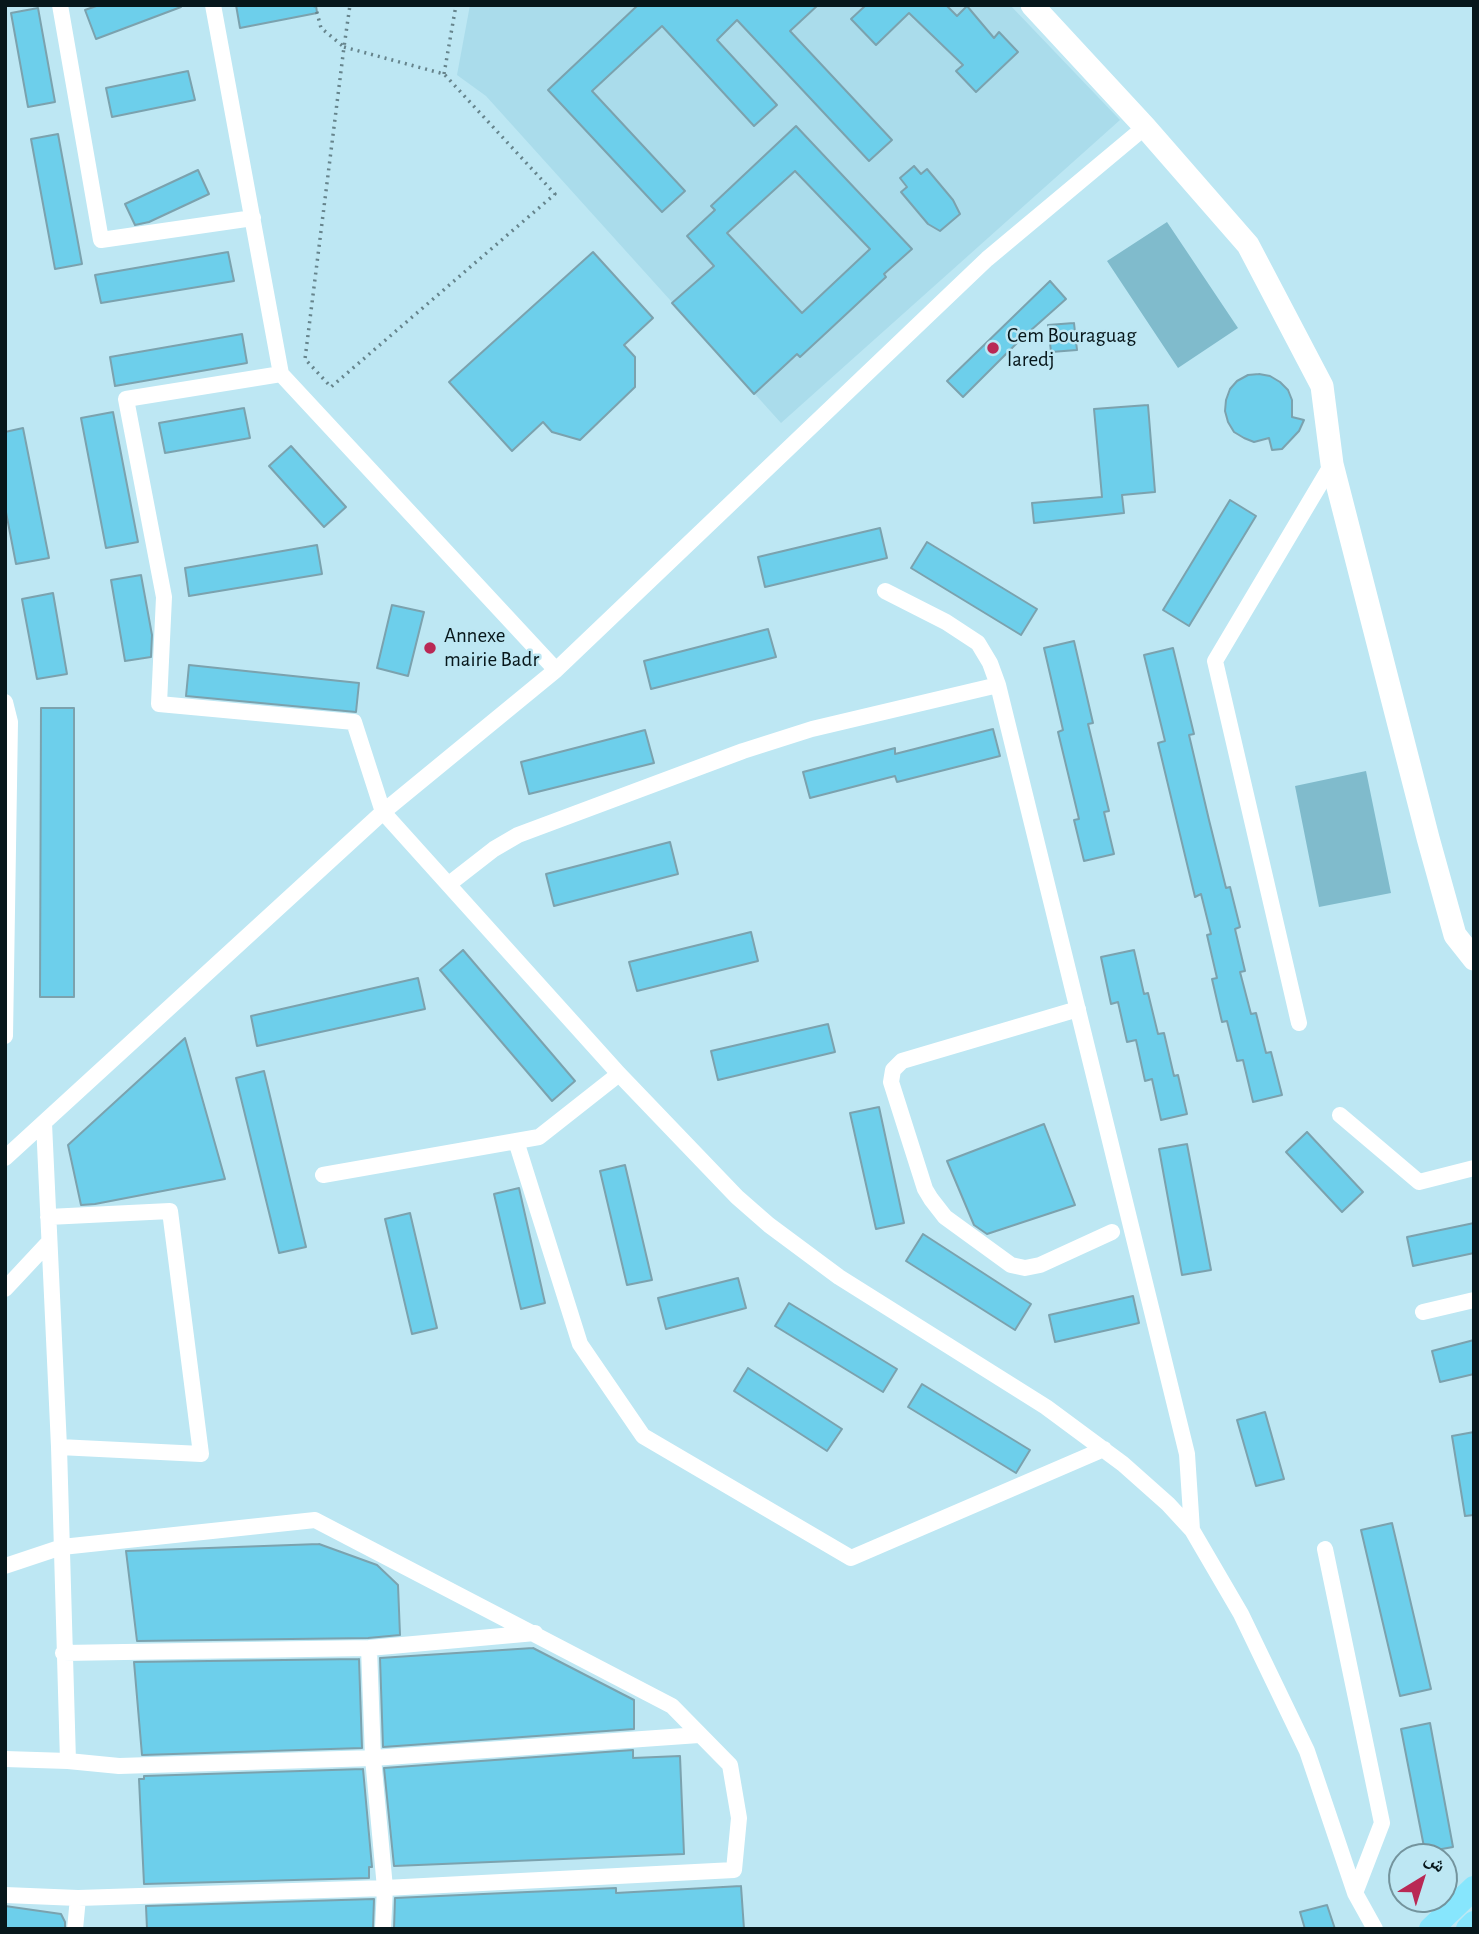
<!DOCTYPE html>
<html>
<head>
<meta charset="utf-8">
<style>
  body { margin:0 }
  #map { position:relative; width:1479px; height:1934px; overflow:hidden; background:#bde7f3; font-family:"Alegreya Sans","Noto Naskh Arabic",sans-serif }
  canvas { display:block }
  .frame { position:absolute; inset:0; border:7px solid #07171b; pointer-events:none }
  .north { position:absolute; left:1388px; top:1843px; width:70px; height:70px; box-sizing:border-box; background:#bde7f3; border:2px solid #74949d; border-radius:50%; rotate:38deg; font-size:19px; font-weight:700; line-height:28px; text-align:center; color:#07171b }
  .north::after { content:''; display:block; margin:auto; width:24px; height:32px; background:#b92955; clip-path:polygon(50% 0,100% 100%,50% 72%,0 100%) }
</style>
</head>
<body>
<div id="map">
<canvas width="1479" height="1934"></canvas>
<div class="frame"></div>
<div class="north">ش</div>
</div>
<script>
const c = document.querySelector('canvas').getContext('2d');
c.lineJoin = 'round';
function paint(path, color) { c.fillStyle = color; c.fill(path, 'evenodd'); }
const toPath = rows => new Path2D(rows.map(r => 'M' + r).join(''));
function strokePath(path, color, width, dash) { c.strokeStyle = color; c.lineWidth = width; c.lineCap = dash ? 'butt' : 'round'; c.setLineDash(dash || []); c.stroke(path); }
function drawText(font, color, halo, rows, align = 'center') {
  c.font = font + ' "Alegreya Sans",sans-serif'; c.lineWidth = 5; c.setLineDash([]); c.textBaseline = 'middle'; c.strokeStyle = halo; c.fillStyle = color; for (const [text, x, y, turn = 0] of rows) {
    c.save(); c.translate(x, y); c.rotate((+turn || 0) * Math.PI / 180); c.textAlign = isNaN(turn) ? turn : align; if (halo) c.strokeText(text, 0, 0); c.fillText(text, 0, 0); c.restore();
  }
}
const built = toPath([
  [470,5,1010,5,1120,120,781,423,486,96,457,75]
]);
const green = toPath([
  [1167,222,1238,328,1178,368,1107,261],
  [1366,771,1391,893,1319,907,1295,786]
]);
const building = toPath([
  [99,5,181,5,181,7,96,39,85,10,99,5],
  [236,5,316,5,317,13,240,28,236,5],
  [638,5,818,5,790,31,892,140,869,161,737,20,717,40,777,105,754,126,662,26,592,91,685,191,662,212,548,90,638,5],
  [866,5,946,5,957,16,967,6,994,38,999,32,1018,52,976,92,956,71,963,65,909,13,876,45,851,19,866,5],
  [38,8,55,102,28,107,11,13,38,8],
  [188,71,195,100,112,117,106,88,188,71],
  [796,126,912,249,884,274,886,277,827,332,800,357,797,354,754,394,672,303,714,266,687,236,715,210,711,206,796,126],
  [795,171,870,249,802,313,727,233,795,171],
  [58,134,82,264,55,269,31,139,58,134],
  [914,166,921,174,927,169,953,200,960,214,940,231,928,224,901,192,907,187,900,178,914,166],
  [198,170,209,194,149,222,135,225,125,204,198,170],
  [228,252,234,281,101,303,95,275,228,252],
  [593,252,653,318,624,345,635,357,635,387,580,440,552,432,543,422,512,451,449,382,593,252],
  [1050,281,1066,299,1021,339,963,397,947,381,1050,281],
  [1074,323,1077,350,1051,352,1048,325,1074,323],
  [242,334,247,363,115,386,110,357,242,334],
  [1259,374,1270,376,1280,382,1288,390,1292,400,1292,417,1304,420,1299,431,1282,449,1272,450,1269,438,1254,442,1244,438,1234,432,1228,422,1225,411,1226,400,1230,389,1237,381,1248,375,1259,374],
  [1148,405,1155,492,1122,495,1124,513,1034,523,1032,503,1102,497,1094,409,1148,405],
  [244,408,250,438,165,453,159,423,244,408],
  [113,412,138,542,106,548,81,418,113,412],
  [23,428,49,558,16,564,5,507,5,432,23,428],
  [291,446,346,507,324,527,269,466,291,446],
  [1230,500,1256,516,1189,626,1163,610,1230,500],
  [880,528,887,558,765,587,758,557,880,528],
  [927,542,1037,609,1021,635,911,568,927,542],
  [317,545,322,574,189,596,185,568,317,545],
  [141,575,152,635,151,657,125,661,111,580,141,575],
  [53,593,67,674,37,679,22,599,53,593],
  [392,605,424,612,408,676,377,668,392,605],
  [768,629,776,657,651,689,644,661,768,629],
  [1074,641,1093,723,1088,724,1109,811,1104,812,1114,854,1084,861,1074,820,1079,819,1058,732,1063,730,1044,648,1074,641],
  [1173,648,1194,734,1189,735,1209,820,1226,888,1230,887,1240,927,1235,929,1245,971,1240,972,1251,1014,1256,1013,1266,1053,1271,1052,1282,1095,1253,1102,1243,1060,1237,1061,1227,1021,1222,1022,1212,979,1217,978,1207,935,1211,934,1201,894,1195,897,1158,743,1165,741,1144,655,1173,648],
  [189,665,359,683,356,712,186,696,189,665],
  [41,708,74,708,74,997,40,997,41,708],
  [993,729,1000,756,897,782,895,776,810,798,803,772,895,748,895,754,993,729],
  [645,730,654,763,529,794,521,762,645,730],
  [670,842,678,874,554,906,546,874,670,842],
  [751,932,758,961,637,991,629,962,751,932],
  [463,950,575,1081,552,1101,440,970,463,950],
  [1134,950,1144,994,1148,993,1158,1034,1164,1033,1174,1076,1178,1075,1187,1114,1161,1120,1152,1079,1145,1081,1136,1040,1127,1042,1118,1002,1111,1004,1101,957,1134,950],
  [418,978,425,1009,257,1046,251,1016,418,978],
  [828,1024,835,1052,718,1080,711,1051,828,1024],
  [185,1038,225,1179,95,1204,81,1205,68,1145,185,1038],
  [264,1071,306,1247,279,1253,236,1078,264,1071],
  [879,1107,904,1223,876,1229,850,1113,879,1107],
  [1044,1124,1075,1205,987,1234,974,1225,947,1161,1044,1124],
  [1307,1132,1363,1192,1342,1212,1286,1152,1307,1132],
  [1187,1144,1211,1270,1182,1275,1159,1149,1187,1144],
  [625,1165,652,1280,627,1285,600,1171,625,1165],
  [519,1188,545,1303,521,1309,494,1194,519,1188],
  [410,1213,437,1328,412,1334,385,1219,410,1213],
  [1474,1223,1474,1253,1413,1266,1407,1237,1474,1223],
  [923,1234,1031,1304,1015,1330,906,1261,923,1234],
  [738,1278,746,1308,666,1329,658,1298,738,1278],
  [1133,1296,1139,1323,1055,1342,1049,1315,1133,1296],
  [789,1303,897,1369,883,1392,775,1326,789,1303],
  [1474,1340,1474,1374,1440,1382,1432,1351,1474,1340],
  [748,1368,842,1429,827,1451,734,1391,748,1368],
  [922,1384,1030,1450,1016,1473,908,1407,922,1384],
  [1265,1412,1284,1479,1256,1486,1237,1420,1265,1412],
  [1474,1432,1474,1515,1465,1516,1452,1436,1474,1432],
  [1392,1523,1431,1689,1400,1696,1361,1530,1392,1523],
  [319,1544,377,1565,398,1585,400,1635,368,1638,137,1641,126,1551,319,1544],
  [533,1648,634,1700,634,1729,383,1747,380,1658,533,1648],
  [359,1659,362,1748,142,1755,134,1662,359,1659],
  [1430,1723,1453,1847,1425,1852,1401,1729,1430,1723],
  [633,1750,633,1758,680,1756,684,1854,394,1866,384,1768,633,1750],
  [363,1769,372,1867,369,1867,369,1878,144,1884,139,1779,144,1779,144,1776,363,1769],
  [741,1886,744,1929,394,1929,395,1898,616,1888,616,1893,741,1886],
  [374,1899,373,1929,147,1929,146,1906,374,1899],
  [1327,1905,1335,1929,1305,1929,1300,1912,1327,1905],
  [5,1906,61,1914,65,1922,65,1929,5,1929,5,1906]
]);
const path = toPath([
  [315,5,321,28,344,47,350,5],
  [344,47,444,74,555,194,331,387,305,359,344,47],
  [444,74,456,5]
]);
const street = toPath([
  [60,5,101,240,253,218],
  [213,5,281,374,556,670],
  [281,374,126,399,164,597,159,704,354,722,383,812,619,1074,737,1197,769,1225,839,1277,1046,1407,1123,1464,1168,1504,1192,1530,1241,1614,1307,1751,1355,1893,1375,1929],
  [885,591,946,622,978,643,990,663,998,685,1187,1454,1192,1530],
  [5,702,10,722,5,1036],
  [449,884,494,849,518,835,743,751,812,729,998,685],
  [1078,1009,902,1061,893,1070,891,1082,925,1189,931,1199,945,1217,1011,1265,1025,1268,1040,1265,1112,1232],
  [1299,1023,1215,661,1332,464],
  [1340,1115,1419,1182,1474,1168],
  [44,1123,59,1447,68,1761],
  [516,1141,580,1344,643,1436,851,1558,1104,1449],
  [5,1158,383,812,556,670,987,259,1145,127],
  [323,1175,539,1137,619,1074],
  [48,1217,170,1211,201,1454,59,1447],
  [5,1289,49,1242],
  [1423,1312,1474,1300],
  [1325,1549,1382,1823,1355,1893],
  [5,1566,62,1547,315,1520,672,1706,730,1765,739,1818,734,1870,385,1888,78,1898,5,1895],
  [369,1648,373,1758,385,1888,383,1929],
  [63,1653,369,1648,535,1633],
  [5,1759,68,1761,119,1766,373,1758,699,1735],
  [75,1929,78,1898]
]);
const secondary = toPath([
  [1032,5,1145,127,1248,245,1322,386,1332,464,1428,838,1455,935,1474,959]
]);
const primary = toPath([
  [1431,1929,1474,1888],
  [1468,1929,1474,1923]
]);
const markers = [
  [993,348,7,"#b92955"],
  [430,648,7,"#b92955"]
];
const poiNames = [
  ["Cem Bouraguag",1007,336],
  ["laredj",1007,360],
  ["Annexe",444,636],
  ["mairie Badr",444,660]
];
paint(built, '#aadceb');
paint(green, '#80bbcc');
paint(building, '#6dcfeb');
strokePath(building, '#7ba2ae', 2);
strokePath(path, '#66848c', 3.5, [2, 5]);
strokePath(street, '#fff', 16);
strokePath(secondary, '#fff', 23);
strokePath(primary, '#87e6fd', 24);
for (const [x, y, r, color] of markers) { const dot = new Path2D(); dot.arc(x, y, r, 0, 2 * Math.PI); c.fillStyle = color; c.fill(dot); strokePath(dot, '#bde7f3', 2.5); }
drawText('21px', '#07171b', '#bde7f3', poiNames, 'left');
</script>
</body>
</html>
